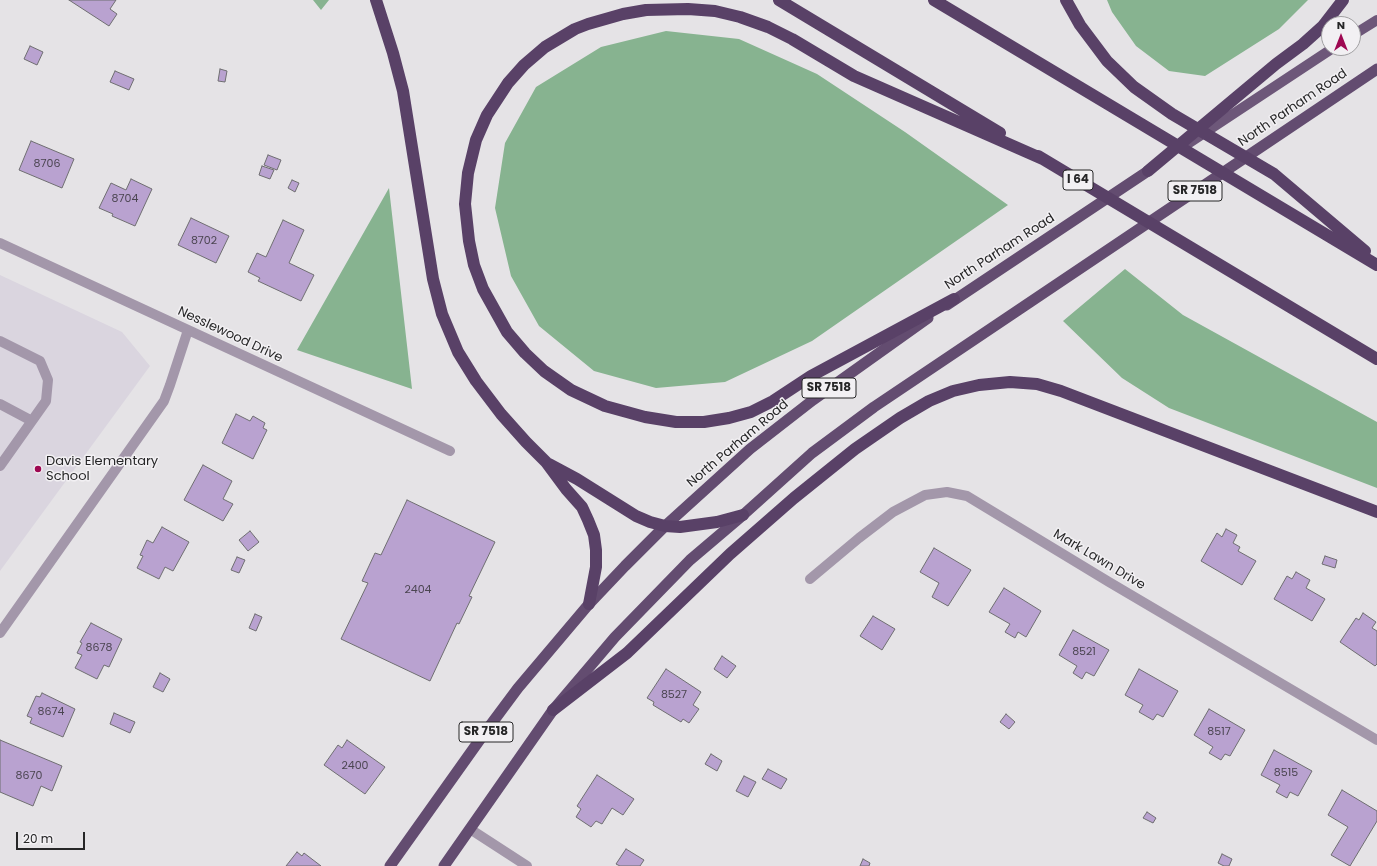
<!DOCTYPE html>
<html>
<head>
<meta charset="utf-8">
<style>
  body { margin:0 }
  #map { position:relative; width:1377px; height:866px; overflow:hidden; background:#e5e3e6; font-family:Poppins,sans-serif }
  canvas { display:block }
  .north { position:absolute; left:1321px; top:16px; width:40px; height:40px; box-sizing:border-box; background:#f2f0f3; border:1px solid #a09fa1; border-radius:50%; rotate:0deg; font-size:11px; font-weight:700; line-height:16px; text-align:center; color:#262627 }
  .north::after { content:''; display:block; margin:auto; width:14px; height:18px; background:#9e0852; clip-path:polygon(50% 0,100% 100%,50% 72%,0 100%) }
  .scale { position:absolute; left:16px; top:832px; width:69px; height:18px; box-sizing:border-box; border:2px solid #262627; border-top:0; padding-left:5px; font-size:12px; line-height:14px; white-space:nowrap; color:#262627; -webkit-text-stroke:3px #f2f0f3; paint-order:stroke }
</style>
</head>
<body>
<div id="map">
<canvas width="1377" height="866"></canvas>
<div class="north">N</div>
<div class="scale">20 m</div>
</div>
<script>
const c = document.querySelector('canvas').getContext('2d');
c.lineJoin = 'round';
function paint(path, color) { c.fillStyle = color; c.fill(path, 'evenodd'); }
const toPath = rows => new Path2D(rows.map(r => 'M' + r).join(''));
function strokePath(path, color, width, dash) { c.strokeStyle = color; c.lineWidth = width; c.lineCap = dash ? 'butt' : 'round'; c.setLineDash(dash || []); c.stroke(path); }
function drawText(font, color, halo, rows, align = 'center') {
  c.font = font + ' Poppins,sans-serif'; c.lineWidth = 3; c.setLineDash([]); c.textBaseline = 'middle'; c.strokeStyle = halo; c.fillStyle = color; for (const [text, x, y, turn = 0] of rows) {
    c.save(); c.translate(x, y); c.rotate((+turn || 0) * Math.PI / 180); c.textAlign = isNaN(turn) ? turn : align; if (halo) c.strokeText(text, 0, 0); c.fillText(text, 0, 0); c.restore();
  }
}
const built = toPath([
  [0,275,122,332,150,366,0,571]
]);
const forest = toPath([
  [313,0,329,0,321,10],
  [1107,0,1308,0,1279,29,1205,76,1169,71,1136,46,1112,12],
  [666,31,739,39,817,74,905,132,1008,205,812,341,725,382,656,388,594,371,539,326,511,276,495,208,505,143,536,87,601,47],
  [389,188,412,389,297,350],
  [1125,269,1183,315,1377,422,1377,488,1169,408,1122,378,1063,321]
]);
const building = toPath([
  [69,0,116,0,110,9,117,14,109,26,69,0],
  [30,46,43,52,37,65,24,59,30,46],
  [220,69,227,71,225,82,218,81,220,69],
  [115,71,134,79,129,90,110,82,115,71],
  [31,141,74,159,62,188,19,170,31,141],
  [268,155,281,160,277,170,264,165,268,155],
  [262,166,274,170,270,179,259,175,262,166],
  [131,179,152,189,135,226,112,216,113,214,99,208,111,183,126,190,131,179],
  [292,180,299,183,295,192,288,188,292,180],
  [191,218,229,236,216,263,178,245,191,218],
  [283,220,304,230,289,263,314,275,301,301,258,281,260,278,248,272,257,253,266,257,283,220],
  [236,414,250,421,253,416,265,423,263,428,267,430,253,459,222,443,236,414],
  [203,465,232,481,223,499,233,504,223,521,184,500,203,465],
  [407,500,495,542,469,596,472,597,459,624,457,623,430,681,341,639,368,583,362,581,375,553,381,555,407,500],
  [162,527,189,542,173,571,165,567,159,579,137,568,143,556,140,555,147,540,153,543,162,527],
  [1226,529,1237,535,1233,543,1240,547,1238,551,1256,561,1242,585,1201,561,1217,533,1222,537,1226,529],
  [250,531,259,542,248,551,239,540,250,531],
  [934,548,971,570,948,606,932,597,939,583,920,572,934,548],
  [1325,556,1337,560,1335,568,1322,564,1325,556],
  [237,557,245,560,239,573,231,570,237,557],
  [1296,572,1310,580,1306,588,1325,599,1312,621,1274,599,1287,576,1292,579,1296,572],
  [1004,588,1041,611,1026,637,1018,632,1015,638,1005,632,1010,624,989,612,1004,588],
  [1363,613,1376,622,1372,628,1377,631,1377,664,1375,666,1340,642,1356,618,1359,620,1363,613],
  [255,614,262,617,256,631,249,628,255,614],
  [873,616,895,629,882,650,860,636,873,616],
  [91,623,122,639,109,667,104,665,97,679,75,668,82,655,77,653,82,643,80,642,91,623],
  [1073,630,1109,650,1094,676,1086,672,1082,679,1073,673,1077,666,1059,655,1073,630],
  [722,656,736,666,727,678,714,669,722,656],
  [666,669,701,692,693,705,699,709,689,723,683,719,681,722,653,705,654,702,647,698,666,669],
  [1139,669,1178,691,1163,717,1157,714,1153,720,1139,712,1143,705,1125,695,1139,669],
  [160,673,170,679,163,692,153,687,160,673],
  [42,693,75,709,63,737,30,723,32,718,27,716,36,696,40,697,42,693],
  [1209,709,1245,730,1230,756,1225,754,1221,760,1209,753,1213,747,1194,735,1209,709],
  [114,713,135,722,130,733,110,724,114,713],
  [1006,714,1015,722,1009,729,1000,722,1006,714],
  [0,740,62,766,52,791,41,786,33,806,0,792,0,740],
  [347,740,385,767,365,794,324,765,338,745,342,748,347,740],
  [1274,750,1312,771,1298,796,1290,792,1287,798,1276,792,1280,785,1261,775,1274,750],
  [711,754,722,761,717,771,705,764,711,754],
  [768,769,787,779,781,789,762,779,768,769],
  [597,775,634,799,623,815,612,808,602,824,596,821,591,827,576,817,581,809,577,806,597,775],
  [744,776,756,782,748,797,736,791,744,776],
  [1342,790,1377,811,1377,821,1350,866,1331,855,1348,827,1328,815,1342,790],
  [1147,812,1156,818,1153,823,1143,818,1147,812],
  [626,849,644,860,640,866,620,866,616,864,626,849],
  [297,852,302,856,304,853,321,866,286,866,297,852],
  [1222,854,1232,859,1229,866,1224,866,1218,863,1222,854],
  [863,859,870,863,869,866,860,866,863,859]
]);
const service = toPath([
  [0,341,40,361,48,380,46,401,0,466],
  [0,404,32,421]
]);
const minor = toPath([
  [0,243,450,451],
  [810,579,859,538,893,512,925,495,947,492,967,496,1109,582,1377,740],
  [0,633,164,401,170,385,188,330],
  [470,829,527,866]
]);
const primary = toPath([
  [1353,35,1377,20],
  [1183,147,1333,48]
]);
const trunk = toPath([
  [947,305,1148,171],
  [390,866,486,731,518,688,589,604,625,566,665,526,750,449,813,400,928,318],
  [444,866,553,710,615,637,690,560,743,515,812,453,874,407,1377,69]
]);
const motorway = toPath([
  [376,0,393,53,403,91,433,279,442,314,458,352,476,381,501,414,526,442,546,462,566,489,582,507,588,520,594,535,596,550,596,567,589,604],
  [779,0,1000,133],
  [934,0,1377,265],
  [1066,0,1080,25,1107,61,1134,87,1172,114,1274,174,1365,251],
  [1038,156,1377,359],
  [1148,171,1276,64,1303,44,1323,26,1343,0],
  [954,299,811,376,773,401,751,412,729,418,704,422,676,422,645,417,605,406,571,390,544,371,525,353,507,332,483,289,474,265,469,241,465,204,468,173,476,140,487,115,508,83,524,65,545,47,575,29,588,24,623,14,646,10,688,9,715,11,740,17,768,27,792,39,854,76,1045,160],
  [549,464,577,479,636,516,650,522,665,526,680,527,717,522,743,515],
  [553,710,627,653,730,554,794,498,855,449,900,418,929,401,953,391,979,385,1010,382,1037,384,1061,391,1377,512]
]);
const markers = [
  [38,469,4,"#9e0852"]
];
const numberNames = [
  ["8706",47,164],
  ["8704",125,199],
  ["8702",204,241],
  ["2404",418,590],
  ["8678",99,648],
  ["8521",1084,652],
  ["8527",674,695],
  ["8674",51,712],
  ["8517",1219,732],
  ["2400",355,766],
  ["8515",1286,773],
  ["8670",29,776]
];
const shields = [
  [1078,180,30],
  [1195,191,54],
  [829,388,54],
  [486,732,54]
];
const shieldNames = [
  ["I 64",1078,180],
  ["SR 7518",1195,191],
  ["SR 7518",829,388],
  ["SR 7518",486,732]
];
const streetNames = [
  ["North Parham Road",1293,108,-34],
  ["North Parham Road",1000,252,-33],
  ["Nesslewood Drive",230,335,25],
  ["North Parham Road",738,444,-40],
  ["Mark Lawn Drive",1099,560,31]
];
const poiNames = [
  ["Davis Elementary",46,462],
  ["School",46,477]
];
paint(built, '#dad5df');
paint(forest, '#87b390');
paint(building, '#b9a2d0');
strokePath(building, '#6f6e71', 1);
strokePath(service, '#a397aa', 10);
strokePath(minor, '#a397aa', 10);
strokePath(primary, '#6d5779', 10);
strokePath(trunk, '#634c70', 11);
strokePath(motorway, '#594167', 12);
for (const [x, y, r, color] of markers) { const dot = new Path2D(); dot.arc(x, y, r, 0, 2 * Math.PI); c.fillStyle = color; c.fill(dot); strokePath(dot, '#f2f0f3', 1.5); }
drawText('11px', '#4b4551', null, numberNames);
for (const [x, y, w] of shields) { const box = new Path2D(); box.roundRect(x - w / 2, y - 10, w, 20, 3); c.fillStyle = '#f2f0f3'; c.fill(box); strokePath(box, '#262627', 1); }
drawText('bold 12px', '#262627', null, shieldNames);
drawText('13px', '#262627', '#f2f0f3', streetNames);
drawText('13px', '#262627', '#f2f0f3', poiNames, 'left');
</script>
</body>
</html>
